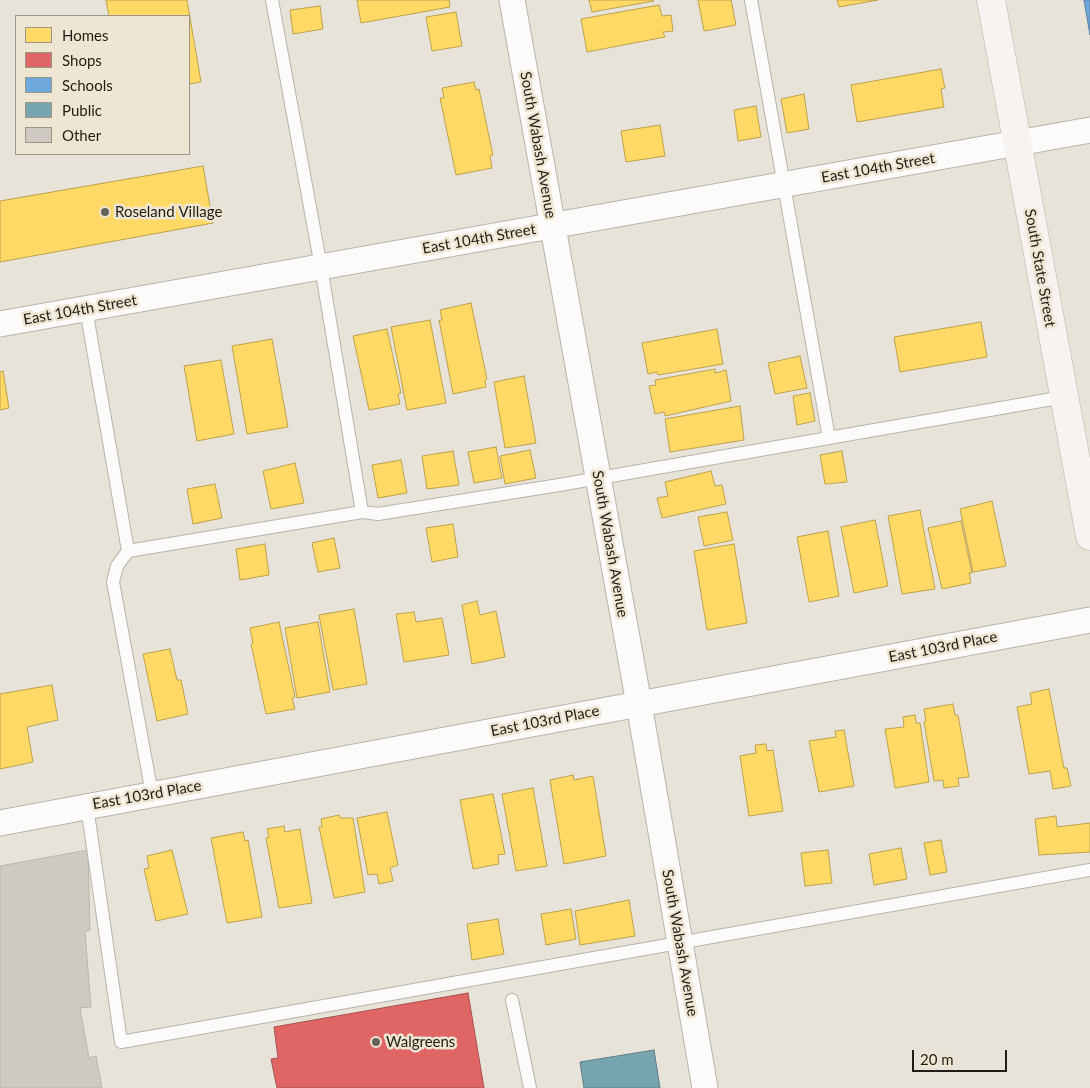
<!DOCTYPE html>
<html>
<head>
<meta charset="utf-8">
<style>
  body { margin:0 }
  #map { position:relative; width:1090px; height:1088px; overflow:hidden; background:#e8e3d9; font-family:Lato,sans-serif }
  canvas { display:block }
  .legend { position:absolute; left:15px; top:15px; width:175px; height:140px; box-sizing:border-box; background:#eee6d3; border:1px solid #9c9687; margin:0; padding:6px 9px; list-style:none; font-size:15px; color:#201d16 }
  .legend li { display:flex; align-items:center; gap:10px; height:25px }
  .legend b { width:25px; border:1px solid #9c9687 }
  .scale { position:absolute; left:912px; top:1050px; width:95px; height:22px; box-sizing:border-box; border:2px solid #201d16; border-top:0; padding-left:6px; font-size:15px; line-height:18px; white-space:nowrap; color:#201d16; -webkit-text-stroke:4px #eee6d3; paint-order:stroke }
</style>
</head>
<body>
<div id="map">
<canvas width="1090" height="1088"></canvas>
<ul class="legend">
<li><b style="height:14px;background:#ffd966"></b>Homes</li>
<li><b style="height:14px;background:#e06666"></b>Shops</li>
<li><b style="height:14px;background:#6fa8dc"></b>Schools</li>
<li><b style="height:14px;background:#76a5af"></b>Public</li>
<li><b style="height:14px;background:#cecac2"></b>Other</li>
</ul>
<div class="scale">20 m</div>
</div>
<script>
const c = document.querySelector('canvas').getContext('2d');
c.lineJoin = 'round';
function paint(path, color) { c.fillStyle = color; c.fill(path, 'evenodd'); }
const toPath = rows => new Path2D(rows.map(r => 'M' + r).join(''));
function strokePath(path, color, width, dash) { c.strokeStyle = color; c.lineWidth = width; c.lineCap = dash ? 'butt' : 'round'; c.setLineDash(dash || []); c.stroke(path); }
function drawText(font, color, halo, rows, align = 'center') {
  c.font = font + ' Lato,sans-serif'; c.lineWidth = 5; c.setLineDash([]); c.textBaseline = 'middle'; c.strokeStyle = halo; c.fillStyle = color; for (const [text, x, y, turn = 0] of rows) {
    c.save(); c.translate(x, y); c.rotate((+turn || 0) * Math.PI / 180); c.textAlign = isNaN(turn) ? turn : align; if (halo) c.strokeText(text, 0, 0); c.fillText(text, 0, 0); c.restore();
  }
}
const homes = toPath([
  [106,0,187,0,201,82,189,84,189,16,109,16,106,0],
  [357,0,449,0,450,7,361,23,357,0],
  [589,0,653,0,654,1,592,12,589,0],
  [698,0,731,0,736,25,704,31,698,0],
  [837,0,878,0,839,7,837,0],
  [659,5,662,16,671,15,673,31,663,32,665,37,587,52,581,19,659,5],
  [320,6,323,29,293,34,290,10,320,6],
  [456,12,462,46,432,51,426,17,456,12],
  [941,69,945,88,941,89,944,107,857,122,851,85,941,69],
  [474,82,476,90,479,89,493,155,490,156,492,168,456,175,440,98,444,98,442,88,474,82],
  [804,94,809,129,787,133,781,99,804,94],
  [756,106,761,137,738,141,734,110,756,106],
  [660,125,665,156,626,162,621,131,660,125],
  [203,166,213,223,0,262,0,201,203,166],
  [471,303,487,379,485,380,486,387,453,394,439,320,442,320,440,310,471,303],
  [430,320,446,403,407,410,391,327,430,320],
  [981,322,987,357,900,372,894,337,981,322],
  [387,329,401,393,398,394,400,404,369,410,353,336,387,329],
  [717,329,723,364,658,375,657,372,648,374,642,343,717,329],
  [272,339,288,427,247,434,232,346,272,339],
  [800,356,807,388,775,394,768,363,800,356],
  [221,360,234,434,197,441,184,366,221,360],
  [715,369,715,373,726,370,731,401,665,416,664,412,655,414,649,386,656,385,655,380,715,369],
  [3,371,9,408,0,410,0,372,3,371],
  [524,376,536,443,505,448,494,382,524,376],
  [810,393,815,421,797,425,793,396,810,393],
  [740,406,744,440,670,452,665,419,740,406],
  [496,447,502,478,474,483,468,452,496,447],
  [530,450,536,478,505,484,500,456,530,450],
  [453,451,459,485,427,489,422,456,453,451],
  [842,451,847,482,825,484,820,455,842,451],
  [401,460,407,493,378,498,372,465,401,460],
  [295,463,304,503,271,509,263,471,295,463],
  [711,471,715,486,722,485,726,504,662,518,657,498,668,496,665,482,711,471],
  [215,484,222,518,193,524,187,489,215,484],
  [992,501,1006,566,973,572,960,509,992,501],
  [920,510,935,589,902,594,888,516,920,510],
  [727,512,733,540,704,546,698,517,727,512],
  [875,520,888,586,854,593,841,527,875,520],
  [961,521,972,573,969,573,971,583,942,589,928,528,961,521],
  [453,524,458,557,432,562,426,528,453,524],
  [828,531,839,596,809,602,797,537,828,531],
  [334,538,340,568,318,572,312,543,334,538],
  [265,544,269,575,240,580,236,549,265,544],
  [734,544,747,623,707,630,694,551,734,544],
  [477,601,480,615,496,611,505,657,472,664,462,605,477,601],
  [354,609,367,684,333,690,319,615,354,609],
  [414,612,416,622,442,618,449,655,404,662,396,614,414,612],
  [279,622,295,697,292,698,295,709,266,714,251,644,253,643,250,628,279,622],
  [318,622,330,692,297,698,285,628,318,622],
  [170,649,177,680,181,680,188,714,157,721,143,654,170,649],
  [52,685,58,720,27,727,33,762,0,769,0,694,52,685],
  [1049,689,1064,768,1067,768,1071,786,1053,789,1050,771,1029,774,1017,707,1032,704,1030,693,1049,689],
  [953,704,955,715,958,715,969,777,958,778,959,786,944,788,943,780,934,781,924,722,926,721,924,709,953,704],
  [915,715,916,723,920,723,929,782,895,788,885,729,904,727,903,717,915,715],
  [844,730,854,786,819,792,809,741,836,737,835,731,844,730],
  [766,744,767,751,773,750,783,811,749,816,740,756,756,753,755,745,766,744],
  [573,775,574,780,593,776,606,856,564,864,550,780,573,775],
  [533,788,547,866,516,871,502,794,533,788],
  [493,794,505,854,498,855,499,864,473,869,460,800,493,794],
  [387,812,398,865,390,868,393,881,379,884,377,874,368,875,357,818,387,812],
  [339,815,340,818,353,818,365,892,334,898,319,827,322,827,321,819,339,815],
  [1056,816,1057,827,1090,823,1090,852,1039,855,1035,819,1056,816],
  [284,826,285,832,300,829,312,903,279,908,266,838,269,837,267,829,284,826],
  [243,832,245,841,248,840,262,917,227,923,211,838,243,832],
  [941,840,947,872,930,875,924,843,941,840],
  [901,848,907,879,874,885,869,854,901,848],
  [172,850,188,914,156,921,144,869,149,868,147,856,172,850],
  [828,850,832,883,805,886,801,853,828,850],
  [629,900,635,936,580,945,575,911,629,900],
  [571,909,576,939,546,945,541,914,571,909],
  [498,919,504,954,472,960,467,924,498,919]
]);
const shops = toPath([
  [468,993,484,1088,277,1088,271,1059,278,1058,274,1027,468,993]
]);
const schools = toPath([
  [1084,0,1090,0,1090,35,1084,0]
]);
const public = toPath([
  [654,1050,660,1088,584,1088,580,1062,654,1050]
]);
const building = toPath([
  [88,850,90,930,85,932,91,1007,80,1008,89,1058,96,1056,102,1088,0,1088,0,866,88,850]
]);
const lane = toPath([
  [272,0,321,267,362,512],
  [751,0,829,438],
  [86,309,128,551,117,566,113,582,152,794],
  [128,551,362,512,378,514,559,485,1064,397],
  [87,806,121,1042,1090,870],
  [512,1000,530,1088]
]);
const street = toPath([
  [512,0,639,704,705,1088],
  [0,324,1090,130],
  [0,823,1090,620]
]);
const secondary = toPath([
  [991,0,1090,536]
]);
const markers = [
  [105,212,5,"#66625a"],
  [376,1042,5,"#66625a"]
];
const streetNames = [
  ["South Wabash Avenue",538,145,80],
  ["East 104th Street",878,168,-10],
  ["East 104th Street",479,239,-10],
  ["South State Street",1040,268,80],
  ["East 104th Street",80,310,-10],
  ["South Wabash Avenue",610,544,80],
  ["East 103rd Place",943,647,-11],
  ["East 103rd Place",545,721,-11],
  ["East 103rd Place",147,795,-10],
  ["South Wabash Avenue",680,943,80]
];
const poiNames = [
  ["Roseland Village",115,212],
  ["Walgreens",386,1042]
];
paint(homes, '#ffd966');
strokePath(homes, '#bca14e', 1);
paint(shops, '#e06666');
strokePath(shops, '#a6504e', 1);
paint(schools, '#6fa8dc');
strokePath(schools, '#577ea1', 1);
paint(public, '#76a5af');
strokePath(public, '#5c7c81', 1);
paint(building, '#cecac2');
strokePath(building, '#b9b5ae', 1);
strokePath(lane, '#b7b4ac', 14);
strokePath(street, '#b7b4ac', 27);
strokePath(secondary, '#b7b4ac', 29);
strokePath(lane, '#fcfbf9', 12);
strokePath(street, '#fcfbf9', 25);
strokePath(secondary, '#f6f3f1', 28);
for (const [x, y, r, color] of markers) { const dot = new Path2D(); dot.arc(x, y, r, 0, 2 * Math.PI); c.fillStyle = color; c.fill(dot); strokePath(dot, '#eee6d3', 2); }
drawText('15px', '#201d16', '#eee6d3', streetNames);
drawText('15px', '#201d16', '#eee6d3', poiNames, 'left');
</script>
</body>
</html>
